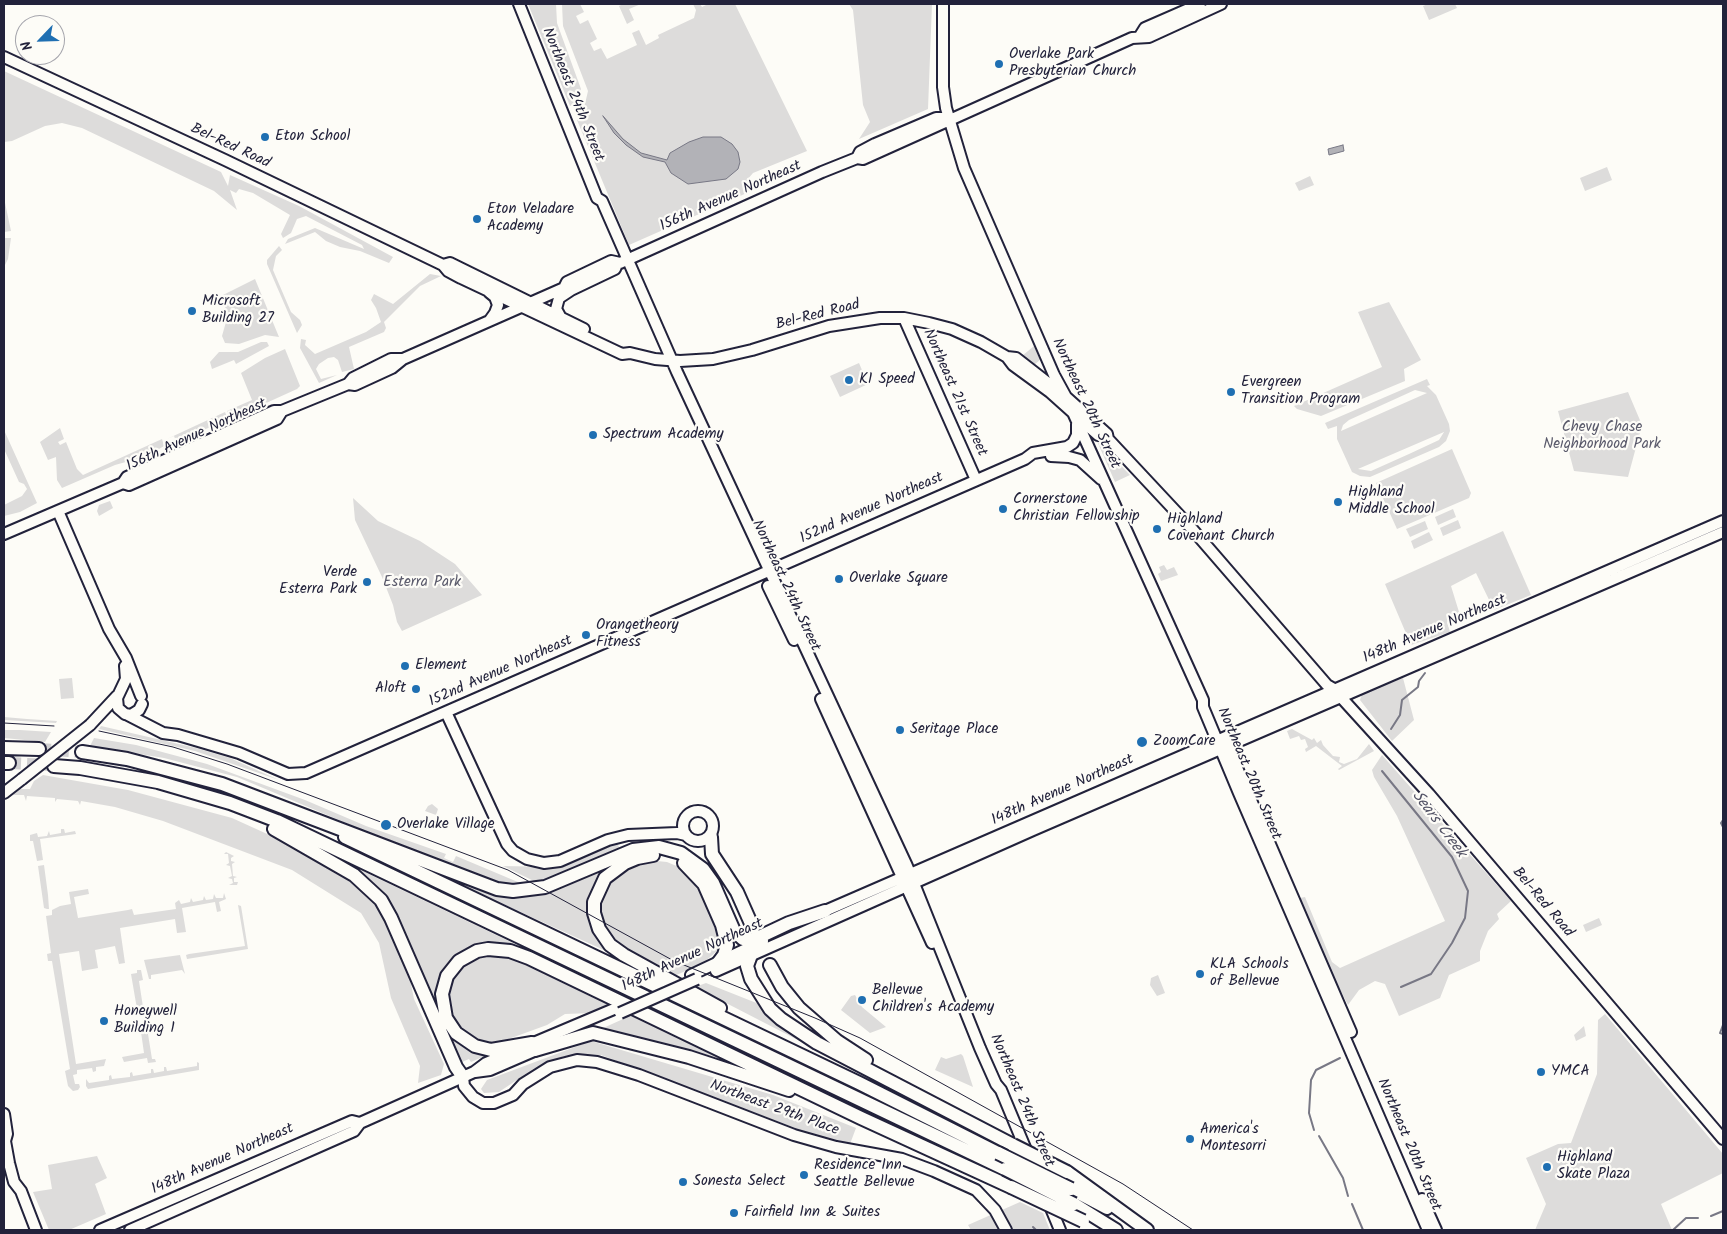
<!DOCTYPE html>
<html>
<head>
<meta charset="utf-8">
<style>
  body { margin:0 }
  #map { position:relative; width:1727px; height:1234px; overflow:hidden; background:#fdfcf7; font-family:Kalam,sans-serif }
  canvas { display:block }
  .frame { position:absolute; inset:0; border:5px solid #22223b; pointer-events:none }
  .north { position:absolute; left:15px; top:15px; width:50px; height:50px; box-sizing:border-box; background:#fdfcf7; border:1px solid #a5a5ac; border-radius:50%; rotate:246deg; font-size:14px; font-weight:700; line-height:20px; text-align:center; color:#22223b }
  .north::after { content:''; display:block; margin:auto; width:18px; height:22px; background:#1f6fb2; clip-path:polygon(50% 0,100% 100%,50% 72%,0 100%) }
</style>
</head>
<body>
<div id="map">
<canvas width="1727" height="1234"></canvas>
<div class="frame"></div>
<div class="north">N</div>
</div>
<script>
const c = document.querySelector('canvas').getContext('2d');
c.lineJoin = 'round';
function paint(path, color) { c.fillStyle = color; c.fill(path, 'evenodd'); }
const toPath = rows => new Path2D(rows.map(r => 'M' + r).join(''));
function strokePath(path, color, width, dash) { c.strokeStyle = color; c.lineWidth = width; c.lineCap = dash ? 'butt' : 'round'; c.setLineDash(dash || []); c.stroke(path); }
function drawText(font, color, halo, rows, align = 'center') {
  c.font = font + ' Kalam,sans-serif'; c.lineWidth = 4.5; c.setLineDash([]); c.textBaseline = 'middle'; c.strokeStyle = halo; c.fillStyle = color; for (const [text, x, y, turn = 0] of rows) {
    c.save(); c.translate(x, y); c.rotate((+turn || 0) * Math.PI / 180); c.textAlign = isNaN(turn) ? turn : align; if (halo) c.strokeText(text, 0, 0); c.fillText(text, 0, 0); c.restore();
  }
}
const green = toPath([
  [528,4,556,4,557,23,581,89,577,102,570,106],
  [562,4,580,4,584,12,576,16,580,24,588,20,597,39,590,43,594,51,601,48,607,59,637,45,632,33,639,30,646,45,659,38,658,35,694,18,696,10,693,4,700,4,702,7,708,4,735,4,807,151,753,173,747,180,749,192,629,245,577,120,584,108,588,91,563,26],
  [623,4,641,4,629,9,634,20,627,24,619,6],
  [849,4,932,4,928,109,859,139,870,122,863,105,853,10],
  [1428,4,1455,4,1457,8,1429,20,1423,6],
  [4,71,221,172,228,186,230,175,299,206,393,257,389,263,360,251,340,247,326,241,315,232,285,244,288,239,315,228,364,249,362,245,306,216,297,219,291,233,283,238,281,234,290,215,253,193,239,189,236,193,230,190,237,210,214,191,82,128,62,123,45,126,12,141,4,142],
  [1607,167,1612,180,1585,191,1580,178],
  [1310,176,1314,185,1299,191,1295,183],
  [4,198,11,231,4,232],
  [4,238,11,238,8,259,4,267],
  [279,246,282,250,276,256,273,270,291,312,300,320,302,325,297,333,267,264,267,260],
  [430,274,441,276,420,286,384,322,386,328,384,332,349,347,354,369,342,372,338,360,334,357,328,358,319,364,316,369,321,379,337,375,319,383,300,348,301,339,306,340,305,345,315,354,366,332,381,322,376,308,371,300,374,294,393,304],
  [255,279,279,337,265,335,239,344,225,343,222,336,226,322,225,307,219,301,221,296],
  [1389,302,1421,360,1404,369,1405,381,1321,416,1297,409,1294,406,1382,367,1358,312],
  [261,342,267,342,269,346,236,364,234,360,212,369,210,362,219,352,238,352],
  [1034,346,1040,360,1034,365,1022,356],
  [285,349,300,386,297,389,231,419,227,411,252,400,241,373,265,358],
  [859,363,868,384,840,397,830,376],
  [1427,379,1430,385,1427,386,1436,395,1449,424,1450,431,1446,441,1439,447,1370,477,1360,476,1352,472,1337,439,1337,426,1328,429,1325,423],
  [1415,390,1427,393,1341,431,1343,425,1349,420],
  [1444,432,1439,440,1409,454,1371,471,1358,469],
  [1628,392,1642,425,1628,477,1574,471,1558,411],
  [225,412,228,420,176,441,174,436,167,439],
  [60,428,64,439,58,442,60,445,66,442,77,469,83,475,162,439,164,446,147,456,115,465,62,488,57,480,56,457,48,460,40,442],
  [4,430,37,503,20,512,4,516,4,505,22,496,27,489,24,484,19,482,4,449],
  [1097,441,1130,475,1115,482],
  [1452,449,1471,493,1469,498,1397,529,1376,483],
  [353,498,378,521,420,541,455,564,482,595,402,631,397,622,393,605,382,577,355,520],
  [110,501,113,508,99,516,97,511,99,505],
  [1453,509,1456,517,1438,525,1435,517],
  [1458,520,1461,528,1443,536,1440,528],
  [1425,521,1428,529,1410,537,1406,529],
  [1503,531,1531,595,1494,610,1476,573,1451,586,1459,612,1447,622,1450,632,1411,645,1385,584],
  [1429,532,1433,540,1414,549,1411,541],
  [1164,565,1167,570,1174,567,1178,575,1161,581,1158,574,1161,572,1159,567],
  [72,678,74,698,61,699,59,679],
  [1403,678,1414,720,1392,741,1360,700,1362,694],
  [4,717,27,719,57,721,56,723,4,720],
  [101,726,196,748,230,758,279,780,195,751,99,729],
  [1292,729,1312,740,1314,738,1317,743,1321,740,1323,745,1333,756,1340,757,1339,762,1344,764,1357,759,1369,744,1374,751,1339,770,1338,769,1342,766,1316,746,1306,752,1305,749,1308,747,1305,739,1301,740,1299,736,1290,739,1287,731],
  [4,730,20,730,51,732,45,742,4,738],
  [94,738,136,745,207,764,305,800,366,826,446,854,444,858,453,862,456,856,525,885,512,886,495,882,422,855,237,777,164,758,90,746],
  [1382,755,1511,901,1497,914,1499,919,1488,931,1480,951,1480,961,1449,975,1440,998,1399,1016,1385,984,1375,981,1359,990,1348,1005,1331,972,1300,898,1305,897,1332,962,1340,968,1445,921,1397,816,1374,777,1372,770],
  [43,775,128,790,232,818,298,848,338,871,364,890,380,911,388,928,410,979,414,999,444,1064,441,1075,418,1083,420,1066,391,998,379,943,361,913,292,870,163,821,115,807,81,801,80,805,78,801,57,799,55,802,55,798,27,796,26,801,24,795,13,795,19,789,30,789,34,781],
  [432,804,438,809,436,815,425,811,428,806],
  [61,829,64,829,65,833,75,831,76,834,40,839,43,860,37,861,33,841,30,841,30,835,37,833,38,837,47,836,49,831,50,835,61,833],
  [616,841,620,849,563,875,538,883,503,866,556,867],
  [226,852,234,856,231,858,231,861,235,862,232,864,233,876,237,877,234,878,234,882,238,882,237,885,229,885,233,883,232,879,228,878,232,876,230,866,226,865,229,863,228,854,224,854],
  [647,860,667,862,686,870,697,881,711,908,722,942,717,951,702,964,674,976,614,942,605,933,598,904,603,888,621,869],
  [44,865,48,895,49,909,47,909,44,908,38,866],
  [350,865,540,956,473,947,460,953,447,965,437,984,438,1014,397,920,349,867],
  [608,866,609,869,590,901,617,956,439,875,440,873,538,894,574,882],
  [88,889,89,894,74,897,78,918,128,910,132,909,134,915,176,909,175,903,179,900,181,904,190,902,191,898,193,902,203,900,204,896,206,900,213,899,214,894,216,898,223,898,224,893,226,899,219,902,221,911,217,912,215,902,182,908,186,932,177,933,175,919,120,928,125,963,119,964,115,946,95,950,98,968,82,971,79,951,59,954,76,1064,106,1059,104,1066,96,1067,96,1071,93,1072,92,1068,77,1070,77,1074,73,1075,75,1084,79,1084,80,1087,78,1090,73,1091,68,1086,65,1071,70,1069,52,961,48,961,47,954,51,953,46,916,52,915,52,910,60,906,71,904,69,892],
  [238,905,241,906,248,949,187,959,186,955,189,954,245,946],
  [1599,918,1602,925,1586,932,1583,925],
  [180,955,185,974,182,970,151,975,151,979,149,979,144,960],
  [499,955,529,964,611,1005,593,1013,565,1014,547,1025,503,1041,488,1043,472,1038,461,1030,452,1018,448,1004,449,988,455,975,470,961,484,956],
  [137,970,141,970,143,980,139,981,143,1007,146,1008,137,1009,131,974,137,973],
  [1158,975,1165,993,1157,996,1150,985,1151,978],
  [706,983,759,1004,777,1022,955,1121,695,987],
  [855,995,862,1007,886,1027,870,1033,841,1010,851,996],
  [1605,1014,1723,1154,1723,1173,1661,1204,1672,1230,1535,1230,1546,1204,1526,1158,1558,1144,1571,1143,1597,1074,1598,1020],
  [632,1015,792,1087,601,1029],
  [1584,1026,1586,1036,1576,1041,1574,1035],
  [445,1028,457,1042,469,1050,487,1055,471,1062,469,1059,462,1062],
  [158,1030,148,1034,152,1059,155,1059,156,1062,148,1063,147,1058,124,1062,122,1057,144,1053,141,1032],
  [591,1041,773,1095,856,1128,850,1144,806,1132,601,1055,564,1056,533,1069,499,1092,484,1093,481,1089,487,1080],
  [961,1054,963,1056,973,1087,935,1070,941,1057,946,1059],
  [197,1062,199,1063,199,1070,88,1089,86,1086,86,1079,89,1083,109,1080,109,1076,111,1075,112,1079,130,1077,130,1073,132,1072,133,1076,151,1073,151,1069,153,1069,154,1073,164,1071,164,1067,166,1067,167,1071,197,1066],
  [97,1156,107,1178,95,1184,106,1214,69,1230,49,1230,33,1192,52,1189,48,1165],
  [1020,1202,1043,1213,1050,1230,971,1230,968,1225]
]);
const water = toPath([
  [603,116,623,139,641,153,667,160,670,153,689,142,703,137,721,137,732,144,738,152,740,162,738,169,726,179,688,184,671,173,665,162,643,157,626,145,614,133,603,116],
  [1343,145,1344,151,1329,155,1328,149,1343,145]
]);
const stream = toPath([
  [1391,729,1400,715,1402,700,1418,687,1419,681,1425,673],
  [1382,771,1452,857,1468,891,1465,918,1452,943,1431,974,1401,987],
  [1723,820,1721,823,1723,827],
  [1723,1025,1720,1033,1723,1034],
  [1314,1130,1309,1113,1311,1080,1316,1070,1340,1058],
  [1319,1136,1343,1178,1348,1196],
  [1352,1204,1363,1230],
  [1711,1216,1723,1211],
  [1033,1227,1036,1230],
  [1673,1230,1686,1218,1698,1218]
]);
const highwayTunnel = toPath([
  [39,749,82,752],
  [9,763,49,765]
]);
const secondary = toPath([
  [519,4,597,198,602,201,677,372,907,866,980,1048,996,1084,1001,1090,1036,1174],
  [943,4,943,87,946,108,964,168,1054,375,1066,397,1203,700,1203,707,1239,793,1428,1230],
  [1140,36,1145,28,1200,4],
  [4,57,225,160,443,265,448,271,461,278,622,354,630,353,655,359,680,361,713,359,752,350,829,326,880,318,904,318,929,323,952,329,981,342,1007,357,1016,358,1066,397,1107,434,1108,439,1193,530,1327,685,1334,689],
  [857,158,860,152,875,144,936,118,948,118],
  [443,265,450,263,584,329],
  [489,292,495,297,498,305,495,313,490,320],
  [561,318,556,309,559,298,571,290,615,269,617,264],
  [904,318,976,480],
  [1007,357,1013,365,1050,392,1098,435],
  [348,384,355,385,392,368,403,359,564,288,567,282,611,261,620,263,822,172,857,158,863,159,1132,38,1149,37,1221,4],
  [1051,456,1069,457,1080,460,1101,479],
  [123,483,127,477,274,411,282,411,348,384,353,378,391,359,403,359],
  [58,511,109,629,126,658,141,696],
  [4,534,123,483,129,485,277,419,282,411],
  [768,586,794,640],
  [125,666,126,679,117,698,118,708,125,714,131,715,139,710,142,704],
  [821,699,932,943],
  [446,712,507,844,513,851,527,859,544,863,560,861,608,840,628,835,677,833,686,835],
  [128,715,163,733,178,735,239,753,288,774,306,773,1025,459,1033,453,1067,447,1073,443,1077,435,1077,424],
  [90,725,117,696],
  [1225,740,1351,1032],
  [4,793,22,779],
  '683 826a15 15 0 1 1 30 0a15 15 0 1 1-30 0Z',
  [463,1077,464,1086,473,1097,483,1103,494,1103,513,1095,523,1084,550,1067,577,1060,597,1062,639,1075,794,1135,836,1147,902,1159,934,1171,976,1190,995,1210,1006,1230],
  [4,1114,7,1134,5,1141,9,1163,14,1182,21,1191,36,1230],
  [1422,1199,1436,1230],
  [1048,1201,1060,1230]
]);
const primary = toPath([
  [1338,694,1429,794,1723,1139],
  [818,914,1723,521],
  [716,971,1033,830,1723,532],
  [691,975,763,941],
  [475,1072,490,1070,541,1048],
  [100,1230,352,1121,360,1123],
  [130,1230,354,1131,360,1123,474,1072,486,1063,614,1009]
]);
const highway = toPath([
  [4,748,39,749],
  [82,752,127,759,222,784,497,889,513,891,545,887,633,850,659,847,681,853,703,869,713,883,734,931,743,939,753,940,789,923,825,911],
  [4,763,9,763],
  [54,766,80,768,158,782,230,803,277,821,1005,1169],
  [274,829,354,875,381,900,391,918,456,1067,463,1077],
  [345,837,859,1083,998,1153],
  [711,837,712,854,737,892,753,928],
  [653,855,637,858,625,863,605,878,594,902,594,913,599,929,610,945,624,955,720,1008],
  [684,863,704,884,722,925,727,945,724,955,718,963],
  [751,955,747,966,751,979,770,1009,781,1019,817,1043,1013,1145],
  [770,965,782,987,799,1008,837,1041,866,1060],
  [532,1043,491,1050,475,1046,456,1033,446,1018,442,994,447,976,459,961,477,951,488,949,510,951,529,958,861,1118,1011,1187],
  [535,1050,593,1033,689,1057,789,1090],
  [1067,1172,1147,1230],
  [1071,1189,1107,1208],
  [1074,1204,1116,1230]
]);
const tram = toPath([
  [4,723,54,726],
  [99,731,173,747,227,764,508,870,674,961,815,1018,860,1038,1123,1184,1193,1230]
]);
const secondaryBridge = toPath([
  [22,779,90,725]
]);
const primaryBridge = toPath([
  [620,1013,697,979]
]);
const highwayBridge = toPath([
  [1013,1145,1067,1172],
  [998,1153,1071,1189],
  [1005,1169,1074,1204],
  [1011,1187,1083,1221]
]);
const markers = [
  [999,64,5,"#1f6fb2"],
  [265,137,5,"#1f6fb2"],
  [477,219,5,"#1f6fb2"],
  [192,311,5,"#1f6fb2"],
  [849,380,5,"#1f6fb2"],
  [1231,392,5,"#1f6fb2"],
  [593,435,5,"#1f6fb2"],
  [1338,502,5,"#1f6fb2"],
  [1003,509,5,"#1f6fb2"],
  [1157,529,5,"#1f6fb2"],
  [839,579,5,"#1f6fb2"],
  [367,582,5,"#1f6fb2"],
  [586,635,5,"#1f6fb2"],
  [405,666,5,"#1f6fb2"],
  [416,689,5,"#1f6fb2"],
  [900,730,5,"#1f6fb2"],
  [1142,742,6,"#1f6fb2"],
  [386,825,6,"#1f6fb2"],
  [1200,974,5,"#1f6fb2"],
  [862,1000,5,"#1f6fb2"],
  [104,1021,5,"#1f6fb2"],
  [1541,1072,5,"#1f6fb2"],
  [1190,1139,5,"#1f6fb2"],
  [1547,1167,5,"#1f6fb2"],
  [804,1175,5,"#1f6fb2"],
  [683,1182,5,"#1f6fb2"],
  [734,1213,5,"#1f6fb2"]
];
const poiNames = [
  ["Overlake Park",1009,55],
  ["Presbyterian Church",1009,72],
  ["Eton School",275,137],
  ["Eton Veladare",487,210],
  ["Academy",487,227],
  ["Microsoft",202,302],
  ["Building 27",202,319],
  ["K1 Speed",859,380],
  ["Evergreen",1241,383],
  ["Transition Program",1241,400],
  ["Spectrum Academy",603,435],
  ["Highland",1348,493],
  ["Middle School",1348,510],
  ["Cornerstone",1013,500],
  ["Christian Fellowship",1013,517],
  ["Highland",1167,520],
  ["Covenant Church",1167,537],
  ["Verde",357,573,"right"],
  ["Esterra Park",357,590,"right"],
  ["Overlake Square",849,579],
  ["Orangetheory",596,626],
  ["Fitness",596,643],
  ["Element",415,666],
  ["Aloft",406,689,"right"],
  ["Seritage Place",910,730],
  ["ZoomCare",1153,742],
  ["Overlake Village",397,825],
  ["KLA Schools",1210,965],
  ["of Bellevue",1210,982],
  ["Bellevue",872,991],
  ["Children's Academy",872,1008],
  ["Honeywell",114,1012],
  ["Building 1",114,1029],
  ["YMCA",1551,1072],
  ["America's",1200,1130],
  ["Montesorri",1200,1147],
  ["Highland",1557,1158],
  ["Skate Plaza",1557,1175],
  ["Residence Inn",814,1166],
  ["Seattle Bellevue",814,1183],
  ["Sonesta Select",693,1182],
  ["Fairfield Inn & Suites",744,1213]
];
const streetNames = [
  ["Northeast 24th Street",572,95,68],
  ["Bel-Red Road",230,147,25],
  ["156th Avenue Northeast",731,197,-24],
  ["Bel-Red Road",818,316,-14],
  ["Northeast 21st Street",954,393,66],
  ["Northeast 20th Street",1085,404,65],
  ["156th Avenue Northeast",197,436,-25],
  ["152nd Avenue Northeast",872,509,-24],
  ["Northeast 24th Street",785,586,65],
  ["148th Avenue Northeast",1435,630,-23],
  ["152nd Avenue Northeast",501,672,-24],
  ["Northeast 20th Street",1248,774,67],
  ["148th Avenue Northeast",1063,791,-24],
  ["Bel-Red Road",1542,903,50],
  ["148th Avenue Northeast",693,956,-25],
  ["Northeast 24th Street",1021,1101,67],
  ["Northeast 29th Place",774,1109,20],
  ["Northeast 20th Street",1408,1145,67],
  ["148th Avenue Northeast",223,1160,-24]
];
const parkNames = [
  ["Chevy Chase",1602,428],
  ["Neighborhood Park",1602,445],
  ["Esterra Park",422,583]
];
const waterNames = [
  ["Sears Creek",1438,825,53]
];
paint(green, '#dddcdb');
paint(water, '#b2b2b7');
strokePath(water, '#787885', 1);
strokePath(stream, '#787885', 2);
strokePath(highwayTunnel, '#d1d0d1', 12, [12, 6]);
strokePath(secondary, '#22223b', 14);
strokePath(primary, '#22223b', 14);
strokePath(highway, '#22223b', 16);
strokePath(secondary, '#fdfcf7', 10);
strokePath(primary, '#fdfcf7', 10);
strokePath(highway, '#fdfcf7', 12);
strokePath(tram, '#22223b', 1);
strokePath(secondaryBridge, '#22223b', 14, []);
strokePath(primaryBridge, '#22223b', 14, []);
strokePath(highwayBridge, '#22223b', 16, []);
strokePath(secondaryBridge, '#fdfcf7', 10);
strokePath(primaryBridge, '#fdfcf7', 10);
strokePath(highwayBridge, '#fdfcf7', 12);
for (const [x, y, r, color] of markers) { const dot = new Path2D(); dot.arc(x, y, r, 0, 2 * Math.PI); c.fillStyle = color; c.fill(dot); strokePath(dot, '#fdfcf7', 2); }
drawText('15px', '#22223b', '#fdfcf7', poiNames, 'left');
drawText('15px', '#22223b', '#fdfcf7', streetNames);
drawText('15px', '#5a5a6b', '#fdfcf7', parkNames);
drawText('italic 16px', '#545466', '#fdfcf7', waterNames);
</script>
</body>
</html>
